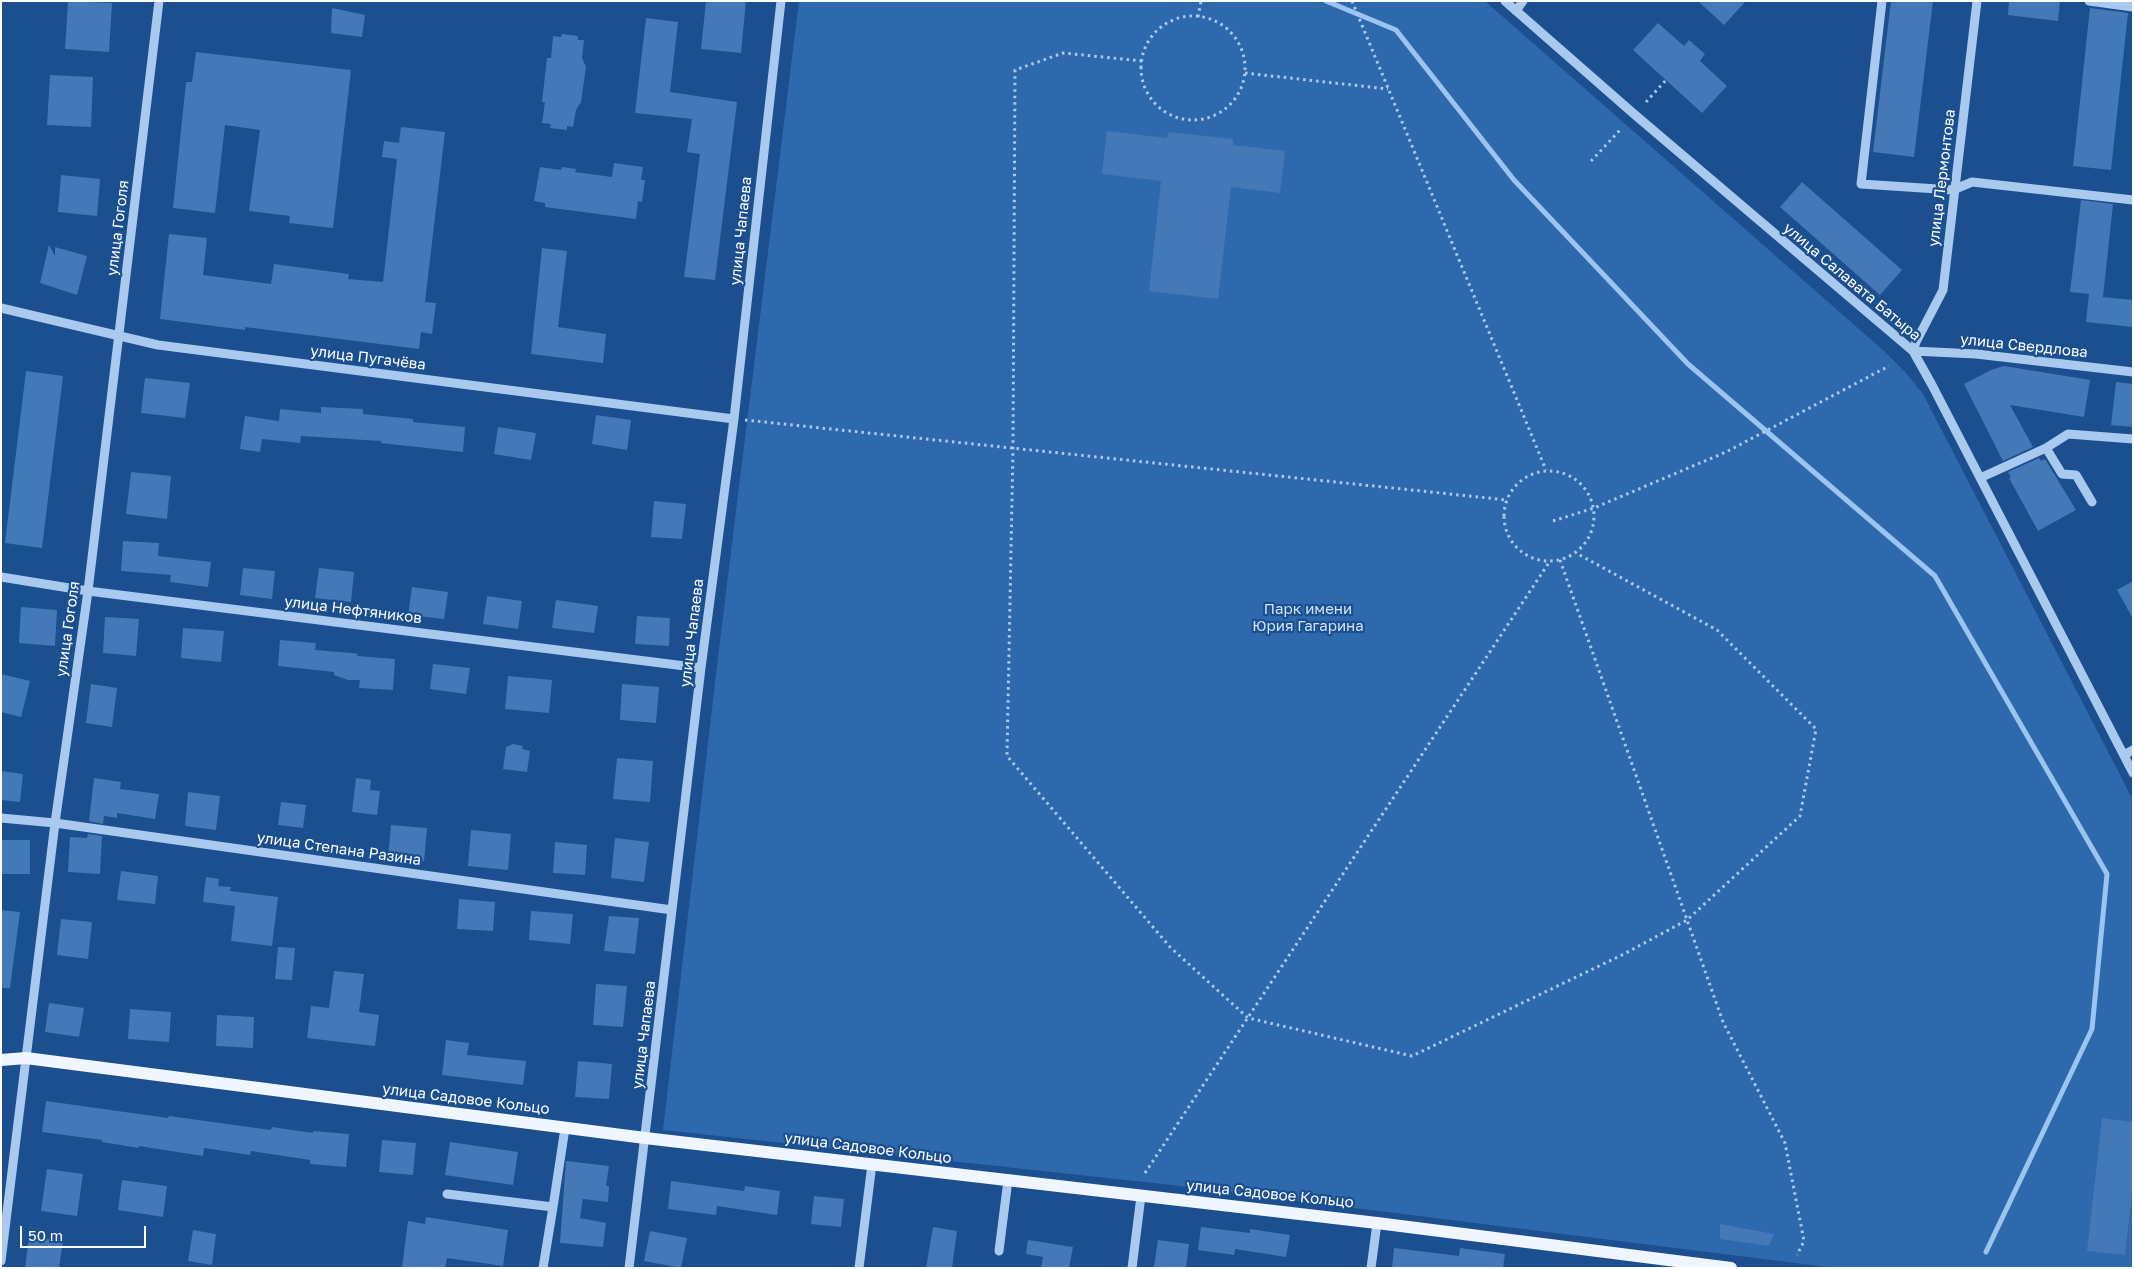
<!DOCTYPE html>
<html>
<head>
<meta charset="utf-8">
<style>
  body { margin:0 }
  #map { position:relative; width:2134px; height:1269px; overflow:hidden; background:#1b4f8f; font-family:"Golos Text",sans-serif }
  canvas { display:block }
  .frame { position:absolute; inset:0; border:2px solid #fff; pointer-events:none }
  .scale { position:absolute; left:20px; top:1226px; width:126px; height:22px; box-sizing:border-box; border:2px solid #fff; border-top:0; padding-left:6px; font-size:15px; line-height:18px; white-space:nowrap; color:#fff; -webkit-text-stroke:4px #1b4f8f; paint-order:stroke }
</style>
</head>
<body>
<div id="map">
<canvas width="2134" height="1269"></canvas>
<div class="frame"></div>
<div class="scale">50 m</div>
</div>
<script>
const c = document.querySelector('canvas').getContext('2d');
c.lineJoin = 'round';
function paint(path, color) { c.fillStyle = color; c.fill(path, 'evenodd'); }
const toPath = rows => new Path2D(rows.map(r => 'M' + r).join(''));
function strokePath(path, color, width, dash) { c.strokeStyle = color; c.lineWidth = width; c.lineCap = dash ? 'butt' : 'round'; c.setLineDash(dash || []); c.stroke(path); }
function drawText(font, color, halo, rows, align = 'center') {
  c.font = font + ' "Golos Text",sans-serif'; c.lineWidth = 4.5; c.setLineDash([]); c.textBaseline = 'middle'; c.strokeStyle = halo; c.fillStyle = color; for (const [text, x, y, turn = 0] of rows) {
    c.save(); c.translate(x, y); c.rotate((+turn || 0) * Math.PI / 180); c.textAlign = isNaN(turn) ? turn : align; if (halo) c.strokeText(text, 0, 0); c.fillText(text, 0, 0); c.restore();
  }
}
const green = toPath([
  [799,1,1485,1,1884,351,1906,373,1923,394,2133,800,2133,1268,1835,1268,1163,1184,663,1130,718,657]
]);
const stream = toPath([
  [1326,1,1396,30,1514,180,1688,364,1935,576,2107,874,2092,1029,1986,1252]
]);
const building = toPath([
  [68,1,112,3,109,52,65,49],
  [706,1,746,1,741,53,701,49],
  [1698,1,1746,1,1724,25],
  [1891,1,1933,1,1914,157,1873,152],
  [2009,1,2060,1,2058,21,2008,15],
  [332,8,365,15,362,37,331,33],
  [2090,8,2128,13,2111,170,2073,166],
  [646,18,678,22,670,92,737,102,715,280,684,277,700,154,687,152,692,119,635,113],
  [1658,23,1684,46,1689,40,1705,54,1700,61,1727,86,1702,113,1633,50],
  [562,34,578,36,578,40,584,40,582,58,586,67,581,102,576,110,573,127,567,126,567,130,550,128,551,124,542,123,545,102,542,102,547,58,551,58,553,36,561,37],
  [196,52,351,70,333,228,289,223,290,216,249,211,260,130,225,125,215,213,173,208,186,82,192,82],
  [50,75,93,77,91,127,47,125],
  [401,127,445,132,425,302,436,303,432,334,421,332,419,349,245,327,245,330,160,319,169,234,207,238,203,275,271,284,274,264,349,274,348,279,383,282,397,159,382,157,384,141,399,143],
  [1107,131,1167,138,1168,132,1233,139,1233,145,1285,151,1280,193,1231,187,1218,299,1149,291,1161,181,1102,174],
  [614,163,643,167,641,180,645,180,642,202,638,201,636,219,545,207,545,203,534,201,540,167,561,170,562,167,576,169,575,172,612,177],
  [61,175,100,179,97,216,58,212],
  [1802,182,1902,270,1880,295,1780,207],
  [2081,200,2113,204,2103,297,2133,300,2133,327,2086,322,2089,294,2070,292],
  [49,245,55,256,55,247,87,256,77,295,40,283],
  [542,248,567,251,558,327,606,334,603,363,531,354],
  [2004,366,2090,380,2084,417,2010,405,2033,447,2003,461,1964,384,1991,370],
  [26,371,63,376,42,548,5,543],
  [145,378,190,383,185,418,141,413],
  [2116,382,2133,384,2133,427,2111,425],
  [321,407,363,409,363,414,413,419,413,422,465,427,463,452,381,443,381,441,301,436,300,443,262,439,260,452,240,449,245,416,279,421,280,409,321,413],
  [596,415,631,420,627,450,592,444],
  [498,427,536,433,531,460,494,454],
  [2039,458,2041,461,2045,459,2076,510,2038,531,2009,478,2011,477,2008,472],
  [131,472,171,476,167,519,126,514],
  [654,501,686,504,682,539,651,537],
  [123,541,159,543,158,556,211,562,208,587,170,582,171,575,121,571],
  [243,568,275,571,272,599,240,595],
  [319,568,354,572,351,602,315,598],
  [2133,581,2133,619,2117,590],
  [412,587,448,592,444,619,408,615],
  [487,596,522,601,518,629,483,624],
  [556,600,598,606,594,633,552,628],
  [21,607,57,610,55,646,19,643],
  [637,616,670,618,669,646,635,644],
  [105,617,139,619,136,656,103,653],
  [183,628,224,631,221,662,181,658],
  [280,640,316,643,315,650,352,653,358,654,357,656,395,659,393,690,359,688,360,680,348,680,334,675,334,672,278,666],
  [433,664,470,668,466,694,430,689],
  [1,674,30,681,21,717,1,712],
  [508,676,552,680,549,713,505,709],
  [91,684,117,688,112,727,86,723],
  [622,684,659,687,656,723,620,720],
  [513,744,523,746,522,749,530,751,527,772,503,769,506,747],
  [617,758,653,761,650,802,613,799],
  [1,771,23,774,20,802,1,800],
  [94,778,121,782,120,789,159,794,155,819,117,813,117,818,104,816,103,824,89,821],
  [356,778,371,780,370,790,380,791,377,815,352,812],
  [188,792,220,796,216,830,185,826],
  [281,802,306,805,303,828,278,825],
  [391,825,427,828,424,861,388,857],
  [471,830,511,834,508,870,468,866],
  [88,834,102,836,100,874,68,872,70,837,87,838],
  [615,838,649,842,644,882,611,878],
  [1,840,30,840,30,874,1,874],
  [555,842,587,845,585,875,553,873],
  [121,871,158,876,155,904,117,900],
  [206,877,219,879,218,886,231,887,230,891,278,897,272,946,231,941,235,906,203,902],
  [459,899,495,902,493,931,457,929],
  [1,910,20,912,10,988,1,988],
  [531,911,573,914,570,944,529,940],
  [609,916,639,918,635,954,604,951],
  [61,919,92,922,88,959,57,955],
  [278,947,295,948,292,980,275,979],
  [334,971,364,974,359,1012,379,1015,375,1046,307,1038,311,1006,329,1008],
  [596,984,627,986,623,1027,593,1025],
  [49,1003,84,1008,79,1037,45,1032],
  [130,1009,171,1012,169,1042,128,1039],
  [217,1015,254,1017,253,1048,216,1046],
  [446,1040,469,1043,467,1055,526,1061,523,1085,442,1075],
  [578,1061,612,1064,609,1099,575,1097],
  [46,1101,168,1118,169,1116,271,1130,272,1127,313,1133,313,1131,349,1134,346,1167,310,1164,310,1160,251,1151,250,1155,204,1148,203,1156,139,1146,139,1148,102,1142,102,1140,42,1132],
  [2102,1118,2133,1122,2133,1184,2125,1255,2087,1251],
  [382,1140,416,1143,413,1175,379,1172],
  [450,1142,518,1152,513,1185,445,1175],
  [566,1161,609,1166,606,1186,609,1186,608,1202,583,1199,580,1218,606,1223,603,1247,560,1243],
  [47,1169,83,1174,77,1216,41,1211],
  [122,1180,167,1186,163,1217,118,1210],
  [671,1181,744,1191,745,1186,780,1191,777,1215,717,1206,716,1215,668,1209],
  [814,1196,844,1199,841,1227,811,1224],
  [426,1217,508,1230,503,1266,447,1258,445,1268,402,1268,408,1221,425,1224],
  [1720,1224,1774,1234,1769,1246,1720,1239],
  [933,1227,957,1231,952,1268,926,1268],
  [1201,1227,1250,1233,1250,1229,1290,1235,1286,1257,1235,1249,1234,1255,1198,1250],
  [193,1230,216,1234,212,1265,188,1261],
  [650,1231,687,1238,681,1268,644,1261],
  [29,1237,63,1241,59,1268,25,1268],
  [1028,1240,1073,1247,1069,1268,1041,1268,1043,1257,1026,1254],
  [1158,1240,1189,1244,1186,1268,1154,1267],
  [1394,1248,1459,1256,1460,1248,1505,1254,1503,1268,1392,1268]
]);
const path = toPath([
  [1352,1,1546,470],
  '1141 68a52 52 0 1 1 104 0a52 52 0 1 1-104 0Z',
  [1198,17,1201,1],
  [1142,61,1063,53,1015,70,1013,448,1007,756,1170,947,1248,1018,1412,1056,1624,954,1687,920,1800,816,1816,729,1717,630,1576,553],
  [1245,73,1388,89],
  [1646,102,1666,80],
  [1591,161,1621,129],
  [745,420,1507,500],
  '1504 516a45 45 0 1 1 90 0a45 45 0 1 1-90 0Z',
  [1553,521,1594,508,1726,452,1889,366],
  [1560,560,1723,1022,1785,1143,1804,1241,1797,1255],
  [1145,1173,1550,561]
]);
const minor = toPath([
  [1505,1,1634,114,1913,351,1932,385,2133,773],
  [1882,1,1861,184,1953,190,1972,182,2133,200],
  [1977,1,1943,290,1916,342,1913,351,1976,354,2133,372],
  [2089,1,2133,7],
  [1516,11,1523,1],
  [1,308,158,345,734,419],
  [1980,478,2046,448],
  [2092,502,2076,475,2062,474,2046,448,2068,434,2133,439],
  [1,577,88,591,701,668],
  [2124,755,2133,750],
  [1,818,55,823,672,910],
  [447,1194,553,1207,565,1128],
  [999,1251,1008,1180],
  [1,1261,55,823,88,591,159,1],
  [543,1268,553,1207],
  [629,1268,701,668,734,419,781,1],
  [859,1268,872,1164],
  [1132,1268,1141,1196],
  [1371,1268,1377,1223]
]);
const major = toPath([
  [1,1060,26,1058,645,1138,1377,1223,1731,1268]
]);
const streetNames = [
  ["улица Лермонтова",1942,178,-83],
  ["улица Гоголя",118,228,-83],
  ["улица Чапаева",741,231,-84],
  ["улица Салавата Батыра",1852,282,40],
  ["улица Свердлова",2024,346,6],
  ["улица Пугачёва",368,358,7],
  ["улица Нефтяников",353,610,7],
  ["улица Гоголя",68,629,-82],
  ["улица Чапаева",692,633,-83],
  ["улица Степана Разина",339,849,8],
  ["улица Чапаева",644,1035,-83],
  ["улица Садовое Кольцо",466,1099,7],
  ["улица Садовое Кольцо",868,1148,7],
  ["улица Садовое Кольцо",1270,1194,6]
];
const parkNames = [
  ["Парк имени",1308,609],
  ["Юрия Гагарина",1308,626]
];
paint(green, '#2e69ad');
strokePath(stream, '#9cc4f0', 5);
paint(building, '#4478b7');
strokePath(path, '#a9c9ee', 3, [2.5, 4]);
strokePath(minor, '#a9c9ee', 9);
strokePath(major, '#f0f6ff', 12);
drawText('15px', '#fff', '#1b4f8f', streetNames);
drawText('15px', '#cfe3fa', '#1b4f8f', parkNames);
</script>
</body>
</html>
